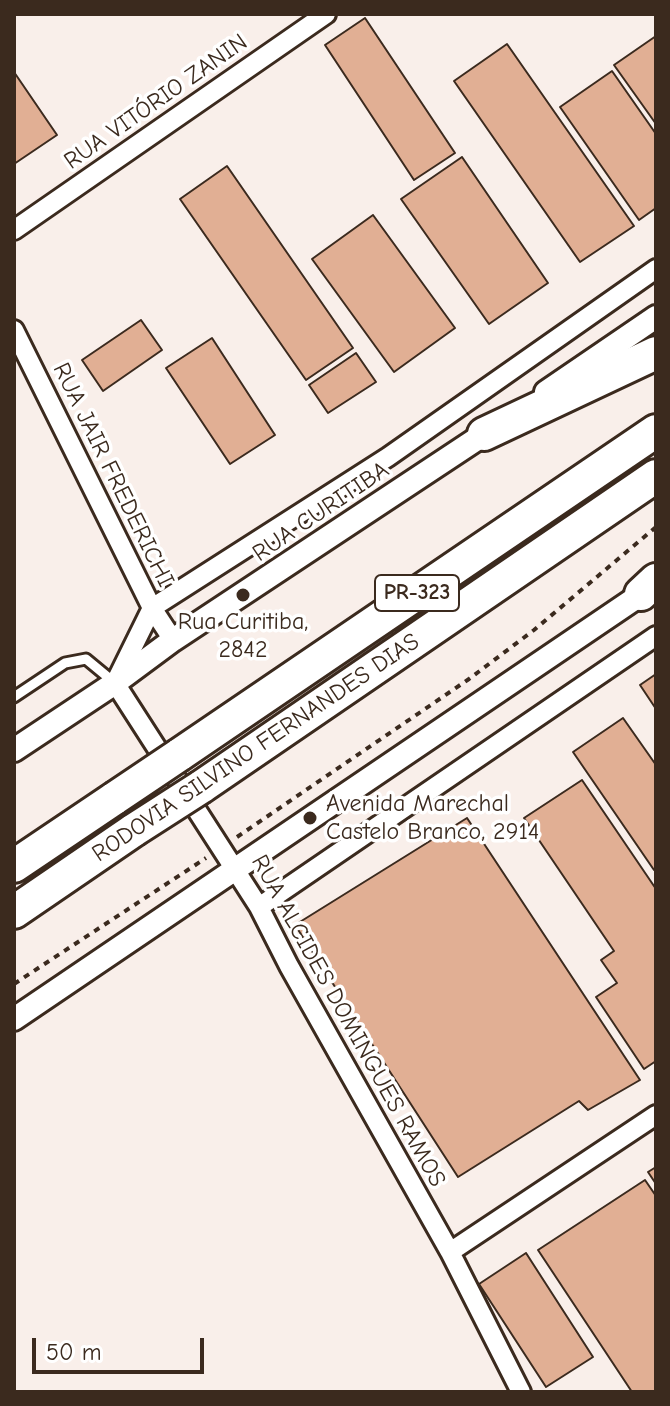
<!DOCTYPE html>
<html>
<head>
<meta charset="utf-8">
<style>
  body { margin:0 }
  #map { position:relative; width:670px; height:1406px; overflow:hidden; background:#f9efea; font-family:"Comic Neue",sans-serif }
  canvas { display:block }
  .frame { position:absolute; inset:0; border:16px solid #3b2a1e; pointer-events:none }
  .scale { position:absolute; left:32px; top:1338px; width:172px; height:36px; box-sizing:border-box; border:4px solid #3b2a1e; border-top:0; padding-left:10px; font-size:24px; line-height:28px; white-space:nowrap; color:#3b2a1e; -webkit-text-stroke:6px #fff; paint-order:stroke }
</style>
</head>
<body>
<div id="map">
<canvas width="670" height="1406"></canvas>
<div class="frame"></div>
<div class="scale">50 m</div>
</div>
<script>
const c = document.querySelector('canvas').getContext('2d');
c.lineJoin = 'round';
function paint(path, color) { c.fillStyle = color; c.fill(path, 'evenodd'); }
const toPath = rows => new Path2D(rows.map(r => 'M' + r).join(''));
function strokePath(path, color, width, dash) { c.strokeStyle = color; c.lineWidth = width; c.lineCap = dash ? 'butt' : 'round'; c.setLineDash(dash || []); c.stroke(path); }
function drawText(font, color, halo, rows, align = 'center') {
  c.font = font + ' "Comic Neue",sans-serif'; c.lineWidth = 7; c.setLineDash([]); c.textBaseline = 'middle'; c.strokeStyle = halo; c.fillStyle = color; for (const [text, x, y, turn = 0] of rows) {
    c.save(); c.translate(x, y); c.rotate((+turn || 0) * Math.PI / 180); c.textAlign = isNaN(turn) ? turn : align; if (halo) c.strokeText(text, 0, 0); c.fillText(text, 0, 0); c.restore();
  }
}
const building = toPath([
  [365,18,455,153,414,180,325,45,365,18],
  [656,36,656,124,614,65,656,36],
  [507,44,634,226,580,262,454,81,507,44],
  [612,71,656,134,656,208,639,220,560,107,612,71],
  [14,72,57,135,14,164,14,72],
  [462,157,548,283,489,324,401,199,462,157],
  [227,166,353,348,306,380,180,199,227,166],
  [373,215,455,328,394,372,312,259,373,215],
  [141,320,162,350,103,391,82,360,141,320],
  [212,338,275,435,230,464,166,368,212,338],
  [356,353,376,382,328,413,309,385,356,353],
  [656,674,656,709,640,685,656,674],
  [623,718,656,765,656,869,654,870,573,752,623,718],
  [582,780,656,889,656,1061,644,1069,596,997,617,983,601,960,614,951,524,818,582,780],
  [467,818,640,1080,588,1110,579,1101,458,1177,295,925,467,818],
  [656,1167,656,1184,648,1172,656,1167],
  [645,1180,656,1196,656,1392,632,1392,538,1250,645,1180],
  [526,1253,593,1357,546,1387,479,1284,526,1253]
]);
const path = toPath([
  [237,837,469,679,534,630,656,527],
  [14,984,206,858]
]);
const service = toPath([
  [14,697,65,663,86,659,115,683]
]);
const minor = toPath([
  [14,230,326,14],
  [14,330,152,608,173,640],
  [259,907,656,636],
  [450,1252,656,1115],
  [521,1392,450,1252,289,966,259,907,115,683,152,608,388,457,656,269]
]);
const tertiary = toPath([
  [546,392,656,317],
  [14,750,115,683,173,640,495,427],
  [14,1019,652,587]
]);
const motorway = toPath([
  [484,434,656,353],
  [641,594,656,580],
  [179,755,656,431],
  [201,787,656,476],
  [14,866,115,798],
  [14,912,134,830]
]);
const motorwayBridge = toPath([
  [115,798,179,755],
  [134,830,201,787]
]);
const markers = [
  [243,595,8,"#3b2a1e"],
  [310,818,8,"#3b2a1e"]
];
const shields = [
  [417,593,84]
];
const shieldNames = [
  ["PR-323",417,593]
];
const streetNames = [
  ["RUA VITÓRIO ZANIN",156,102,-35],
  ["RUA JAIR FREDERICHI",113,475,64],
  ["RUA CURITIBA",321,512,-34],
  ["RODOVIA SILVINO FERNANDES DIAS",256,748,-34],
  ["RUA ALCIDES DOMINGUES RAMOS",348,1021,61]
];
const poiNames = [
  ["Rua Curitiba,",243,622],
  ["2842",243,650],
  ["Avenida Marechal",326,804,"left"],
  ["Castelo Branco, 2914",326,832,"left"]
];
paint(building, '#e1af94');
strokePath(building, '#3b2a1e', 2);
strokePath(service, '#3b2a1e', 15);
strokePath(minor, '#3b2a1e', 24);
strokePath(tertiary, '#3b2a1e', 28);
strokePath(motorway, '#3b2a1e', 38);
strokePath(path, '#3b2a1e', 4, [6, 6]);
strokePath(service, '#fff', 9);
strokePath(minor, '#fff', 18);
strokePath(tertiary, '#fff', 22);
strokePath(motorway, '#fff', 32);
strokePath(motorwayBridge, '#3b2a1e', 38, []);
strokePath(motorwayBridge, '#fff', 32);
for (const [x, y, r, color] of markers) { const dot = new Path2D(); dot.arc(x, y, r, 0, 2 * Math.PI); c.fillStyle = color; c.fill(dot); strokePath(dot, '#fff', 3); }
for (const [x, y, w] of shields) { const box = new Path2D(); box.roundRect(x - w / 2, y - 18, w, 36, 6); c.fillStyle = '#fff'; c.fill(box); strokePath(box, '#3b2a1e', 2); }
drawText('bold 22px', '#3b2a1e', null, shieldNames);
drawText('24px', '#3b2a1e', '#fff', streetNames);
drawText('24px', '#3b2a1e', '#fff', poiNames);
</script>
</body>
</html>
